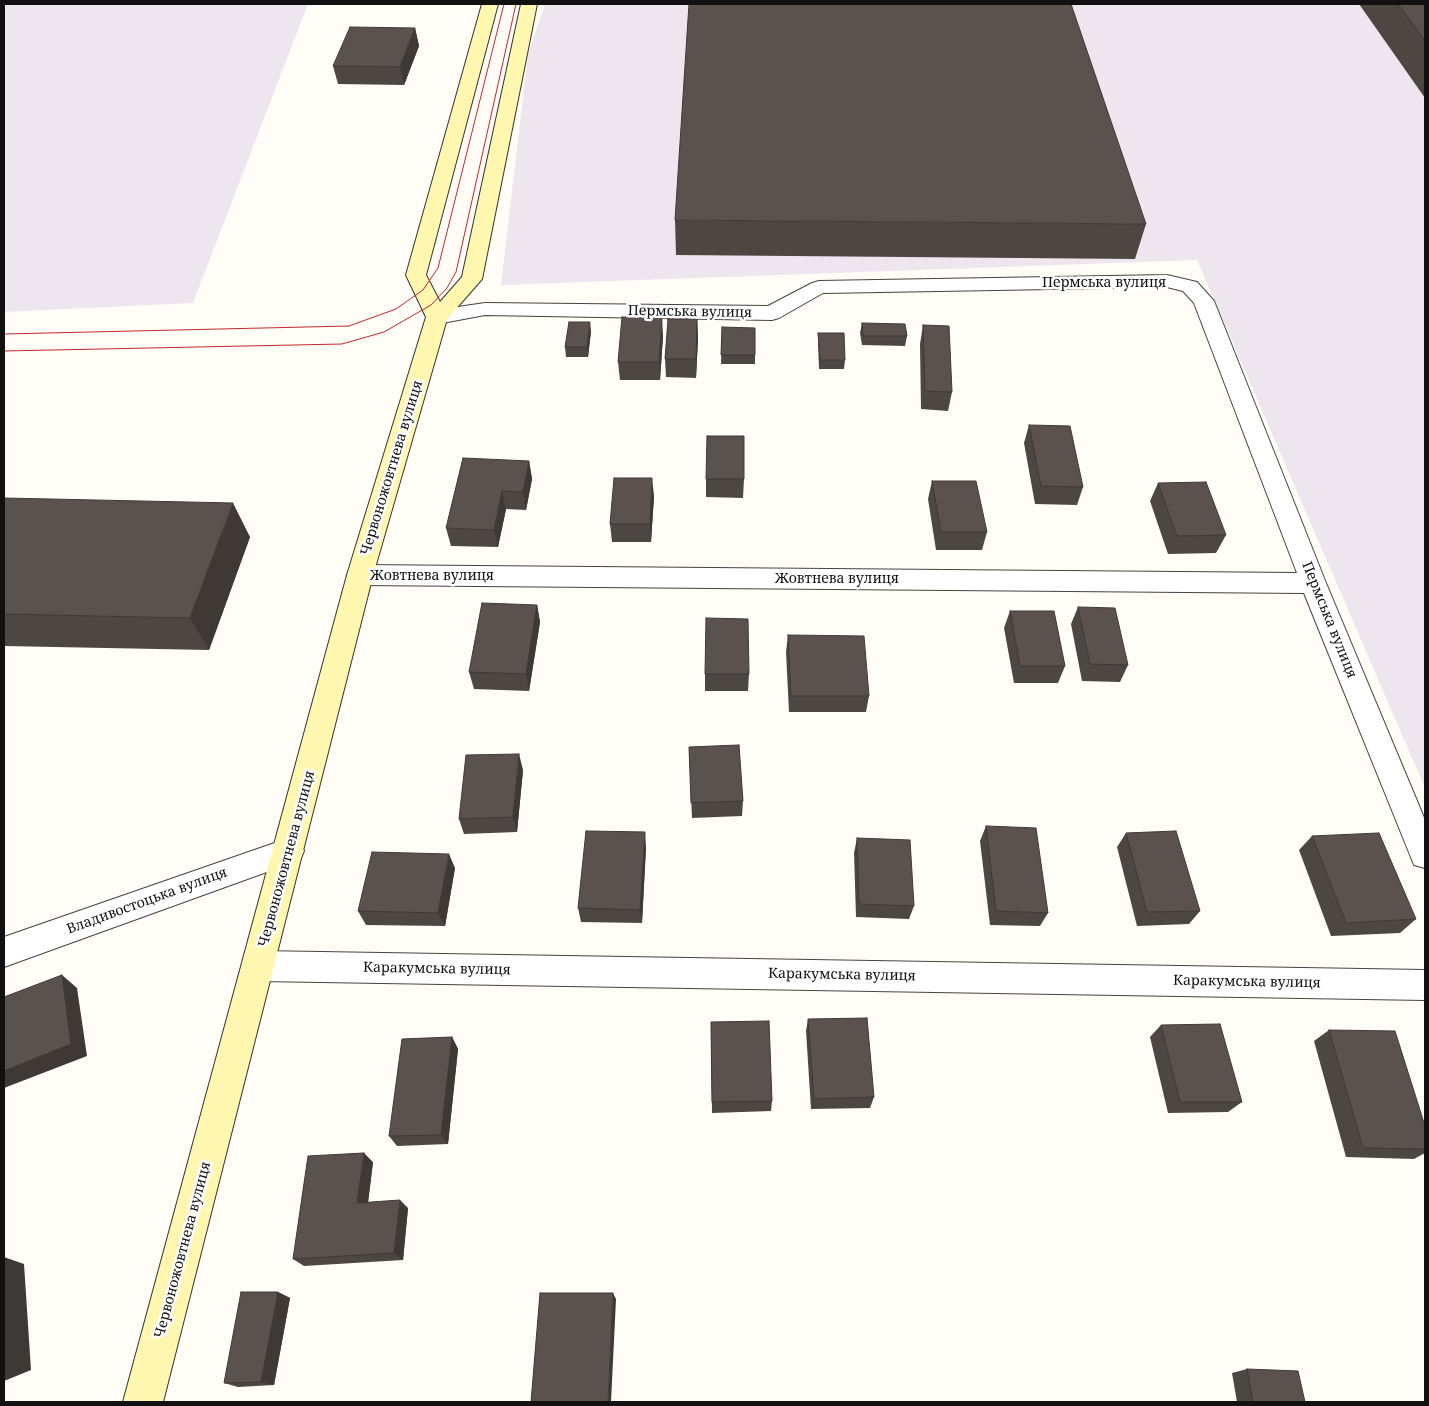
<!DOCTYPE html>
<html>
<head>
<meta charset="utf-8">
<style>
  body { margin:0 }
  #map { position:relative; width:1429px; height:1406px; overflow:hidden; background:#fffdf5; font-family:"Noto Serif",serif }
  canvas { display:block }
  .frame { position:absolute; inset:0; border:5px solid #111; pointer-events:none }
</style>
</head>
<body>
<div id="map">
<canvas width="1429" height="1406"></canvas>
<div class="frame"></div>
</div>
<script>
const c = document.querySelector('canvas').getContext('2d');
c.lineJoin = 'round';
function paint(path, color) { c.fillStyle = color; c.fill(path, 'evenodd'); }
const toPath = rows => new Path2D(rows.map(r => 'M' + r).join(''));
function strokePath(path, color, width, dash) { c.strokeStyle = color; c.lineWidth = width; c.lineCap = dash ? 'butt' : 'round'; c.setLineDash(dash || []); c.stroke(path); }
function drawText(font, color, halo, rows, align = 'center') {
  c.font = font + ' "Noto Serif",serif'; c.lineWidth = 5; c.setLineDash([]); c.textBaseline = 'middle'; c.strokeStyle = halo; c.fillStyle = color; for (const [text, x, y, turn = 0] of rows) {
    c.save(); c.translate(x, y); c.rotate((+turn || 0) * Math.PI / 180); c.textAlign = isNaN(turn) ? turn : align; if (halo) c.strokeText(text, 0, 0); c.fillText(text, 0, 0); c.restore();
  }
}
const industrial = toPath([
  [4,4,308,4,193,303,4,312],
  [545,4,1425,4,1425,788,1197,260,501,285,528,55]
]);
const street = toPath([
  [1167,275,1197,282,1214,301,1326,583,1425,820,1425,868,1414,865,1410,855,1304,593,360,585,351,582,347,575,351,568,360,565,1297,573,1194,303,1183,291,1167,287,823,293,779,318,772,320,485,315,437,324,430,322,426,317,430,312,437,310,485,303,768,306,812,283,819,281,1167,275],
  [289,838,300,842,304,851,300,860,4,967,4,937,289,838],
  [259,951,1425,970,1425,1000,259,981,248,977,243,966,248,955,259,951]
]);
const secondary = toPath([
  [482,4,498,4,426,275,440,302,462,277,521,4,537,4,482,279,447,319,373,575,163,1402,123,1402,347,575,426,317,406,275,482,4]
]);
const tram = toPath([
  [4,334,349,326,396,309,423,290,438,268,504,4],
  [4,351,342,344,384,332,431,305,447,288,456,272,516,4]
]);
const wall = toPath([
  [1359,4,1425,4,1425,98],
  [415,28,419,46,404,85,338,84,333,66],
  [675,220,1146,224,1135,259,676,255],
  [697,319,698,338,696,378,666,377,665,359],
  [862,323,907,336,905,346,862,345,860,333],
  [923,325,952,392,948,411,921,409,920,344],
  [722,327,755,355,755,364,721,364],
  [591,331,588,357,566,357,565,347],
  [818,333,845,360,844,369,819,369,818,342],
  [663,336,660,380,620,380,618,362],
  [1029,425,1083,487,1077,505,1035,504,1024,443],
  [529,461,532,479,526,510,506,509,498,547,451,546,446,528],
  [706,479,744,479,743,498,706,497],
  [932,481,987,532,982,550,936,550,928,499],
  [1158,483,1226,535,1216,553,1168,554,1150,501],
  [654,496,651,542,612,542,610,524],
  [4,498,250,537,209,650,4,646],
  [537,605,540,622,529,691,474,689,469,672],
  [1078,607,1128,665,1120,682,1082,681,1071,624],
  [1010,611,1065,666,1058,683,1014,683,1004,628],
  [788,635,869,696,866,712,789,712,786,652],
  [705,674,749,674,748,691,705,691],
  [689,747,743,801,742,816,692,818],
  [523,770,517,832,464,834,459,819],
  [986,826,1048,913,1040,926,990,925,980,841],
  [1126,833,1200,911,1189,924,1137,926,1117,847],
  [1312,836,1416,919,1400,933,1331,936,1299,850],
  [857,838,914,906,909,919,856,917,854,853],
  [646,847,642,923,581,922,578,908],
  [455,868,445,926,366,925,358,911],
  [808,1019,874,1097,870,1108,811,1109,806,1031],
  [711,1022,772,1101,771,1111,712,1113],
  [1161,1025,1242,1102,1228,1112,1168,1113,1150,1037],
  [1329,1030,1425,1126,1425,1153,1414,1159,1346,1157,1314,1041],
  [452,1037,458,1049,448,1144,397,1146,389,1136],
  [373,1162,368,1202,408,1208,403,1260,304,1266,293,1259],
  [278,1292,290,1298,274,1385,238,1387,224,1383],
  [1247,1369,1305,1402,1237,1402,1232,1373]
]);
const shadedWall = toPath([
  [415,28,419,46,404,85,400,67],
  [662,317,663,336,660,380,659,362],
  [697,319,698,338,696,378,696,359],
  [590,322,591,331,588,357,587,347],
  [529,461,532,479,526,510,523,492],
  [652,478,654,496,651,542,650,524],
  [502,491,506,509,498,547,494,530],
  [233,503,250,537,209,650,190,618],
  [537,605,540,622,529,691,526,674],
  [519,754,523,770,517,832,513,817],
  [645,832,646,847,642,923,640,910],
  [449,854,455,868,445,926,438,913],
  [62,975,77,988,87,1056,4,1088,4,1071],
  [452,1037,458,1049,448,1144,441,1135],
  [364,1153,373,1162,367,1211,357,1203],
  [400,1200,408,1208,403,1260,394,1253],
  [4,1257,24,1264,31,1370,4,1381],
  [278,1292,290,1298,274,1385,261,1382],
  [613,1293,616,1299,611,1402,608,1402]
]);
const building = toPath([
  [689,4,1071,4,1146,224,675,220,689,4],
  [1398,4,1425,4,1425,41,1398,4],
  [350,27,415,28,400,67,333,66,350,27],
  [622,317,662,317,659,362,618,362,622,317],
  [668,319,697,319,696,359,665,359,668,319],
  [569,322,590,322,587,347,565,347,569,322],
  [862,323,905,324,907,336,863,336,862,323],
  [923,325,949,326,952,392,925,391,923,325],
  [722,327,755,328,755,355,721,355,722,327],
  [818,333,844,333,845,360,820,360,818,333],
  [1029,425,1070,426,1083,487,1041,486,1029,425],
  [707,436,744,436,744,479,706,479,707,436],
  [463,458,529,461,523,492,502,491,494,530,446,528,463,458],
  [614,478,652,478,650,524,610,524,614,478],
  [932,481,976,481,987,532,941,532,932,481],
  [1206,482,1226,535,1177,536,1158,483,1206,482],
  [4,498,233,503,190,618,4,614,4,498],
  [482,603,537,605,526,674,469,672,482,603],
  [1078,607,1115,608,1128,665,1090,664,1078,607],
  [1010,611,1054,611,1065,666,1020,666,1010,611],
  [706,618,748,619,749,674,705,674,706,618],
  [788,635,864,636,869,696,791,696,788,635],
  [739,745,743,801,691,803,689,747,739,745],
  [519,754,513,817,459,819,466,755,519,754],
  [986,826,1036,828,1048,913,996,911,986,826],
  [586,831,645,832,640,910,578,908,586,831],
  [1176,831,1200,911,1147,912,1126,833,1176,831],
  [1379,833,1416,919,1346,923,1312,836,1379,833],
  [857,838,910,840,914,906,859,904,857,838],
  [372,852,449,854,438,913,358,911,372,852],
  [62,975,71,1044,4,1071,4,997,62,975],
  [867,1018,874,1097,814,1099,808,1019,867,1018],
  [769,1021,772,1101,712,1102,711,1022,769,1021],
  [1220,1024,1242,1102,1180,1102,1161,1025,1220,1024],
  [1329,1030,1395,1031,1425,1126,1425,1149,1363,1148,1329,1030],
  [452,1037,441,1135,389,1136,402,1039,452,1037],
  [364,1153,357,1203,400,1200,394,1253,293,1259,308,1156,364,1153],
  [241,1292,278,1292,261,1382,224,1383,241,1292],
  [540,1293,613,1293,608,1402,531,1402,540,1293],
  [1247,1369,1298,1371,1305,1402,1253,1402,1247,1369]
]);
const streetNames = [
  ["Пермська вулиця",1104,283],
  ["Пермська вулиця",690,312,1],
  ["Червоножовтнева вулиця",392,468,-73],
  ["Жовтнева вулиця",432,576],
  ["Жовтнева вулиця",837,579],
  ["Пермська вулиця",1329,620,68],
  ["Червоножовтнева вулиця",287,859,-75],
  ["Владивостоцька вулиця",147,901,-20],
  ["Каракумська вулиця",437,969,1],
  ["Каракумська вулиця",842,975,1],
  ["Каракумська вулиця",1247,982,1],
  ["Червоножовтнева вулиця",183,1250,-75]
];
paint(industrial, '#eee6ef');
strokePath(street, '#444', 2);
strokePath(secondary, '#333', 2);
paint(street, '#fff');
paint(secondary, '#fff6b0');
strokePath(tram, '#c4262e', 1);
paint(wall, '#4d4742');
paint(shadedWall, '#3f3936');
paint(building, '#5a524d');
strokePath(building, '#3f3936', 1);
drawText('14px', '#111', '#fff', streetNames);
</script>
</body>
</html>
